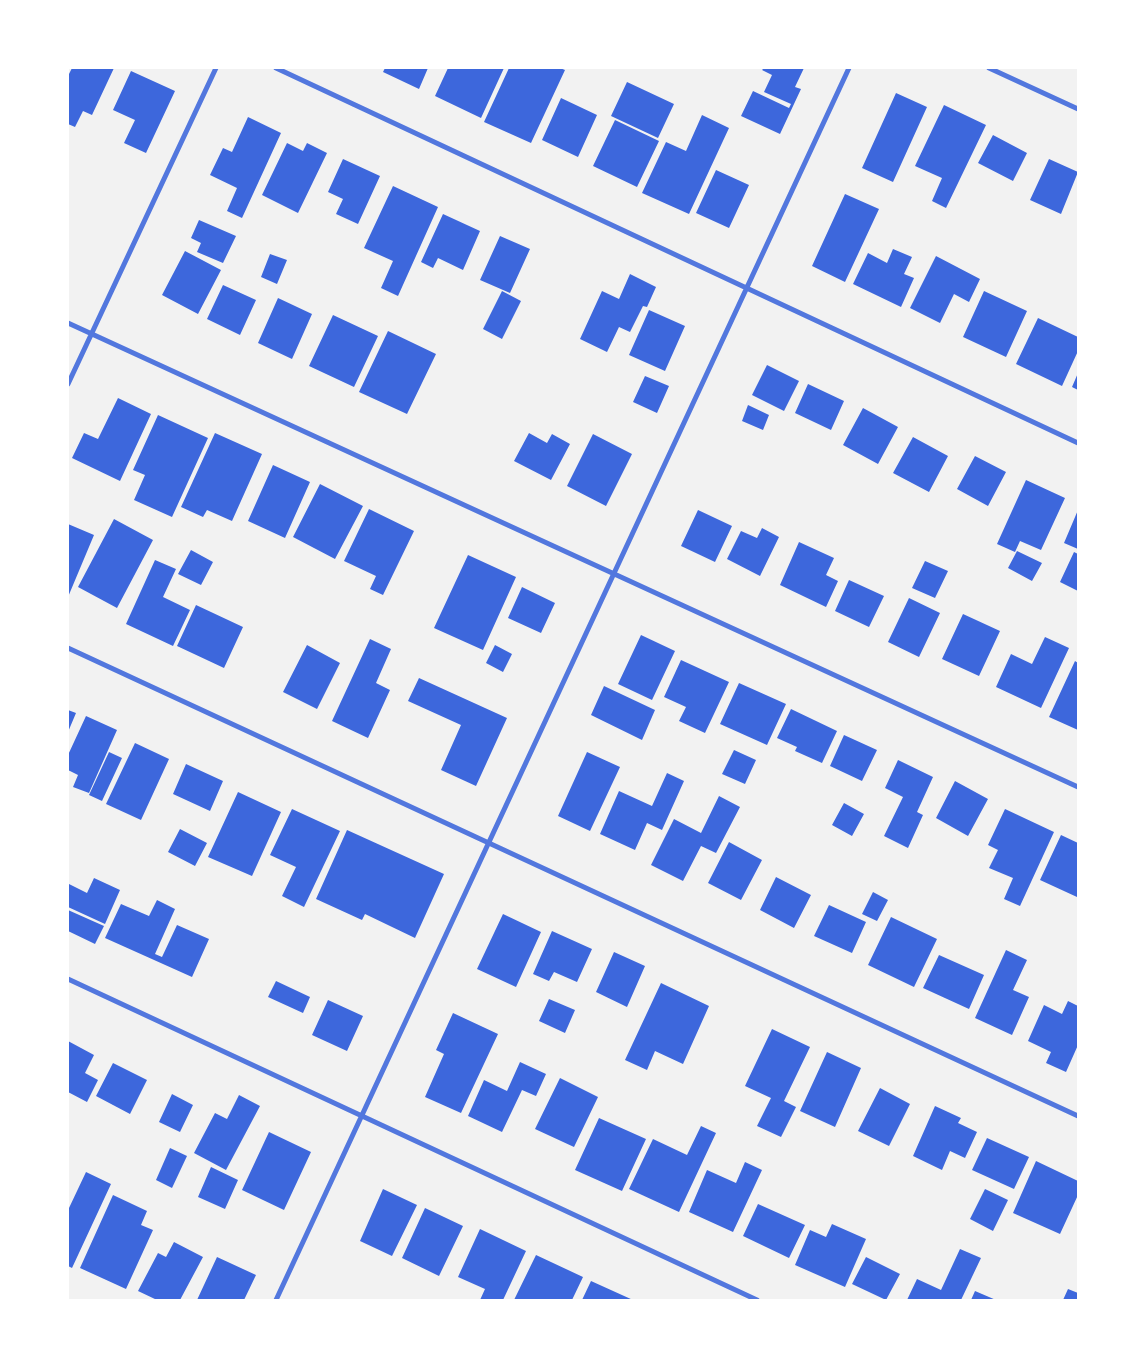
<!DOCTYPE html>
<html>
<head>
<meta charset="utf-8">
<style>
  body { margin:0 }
  #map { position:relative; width:1146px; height:1368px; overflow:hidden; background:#f2f2f2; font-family:Inter,sans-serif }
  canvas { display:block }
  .frame { position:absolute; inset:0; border:69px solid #fff; pointer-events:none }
</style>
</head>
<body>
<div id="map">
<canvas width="1146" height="1368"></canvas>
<div class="frame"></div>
</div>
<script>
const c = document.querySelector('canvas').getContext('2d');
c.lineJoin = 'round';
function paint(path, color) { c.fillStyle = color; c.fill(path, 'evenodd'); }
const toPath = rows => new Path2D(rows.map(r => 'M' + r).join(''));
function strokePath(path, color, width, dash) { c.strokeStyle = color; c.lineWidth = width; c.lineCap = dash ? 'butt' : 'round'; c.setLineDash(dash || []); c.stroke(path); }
const building = toPath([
  [72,68,114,68,92,115,83,111,75,127,68,124,68,76],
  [385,68,428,68,419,89,383,72],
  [448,68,504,68,481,118,435,96],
  [509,68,560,68,565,70,531,143,484,122],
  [764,68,804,68,795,87,801,89,780,134,741,116,753,91,789,108,791,104,764,92,772,75,762,70],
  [131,71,175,91,146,153,124,143,135,120,113,110],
  [627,82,674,104,658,138,611,116],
  [896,93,927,107,893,182,862,168],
  [561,98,597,115,578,157,542,140],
  [944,105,986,125,946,208,932,201,942,178,915,166],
  [702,115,729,128,689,214,642,193,666,142,686,151],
  [248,117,281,133,242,218,227,211,237,188,210,175,223,148,232,152],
  [615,120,659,141,637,187,593,166],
  [993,135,1027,153,1013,181,978,163],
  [287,143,303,151,307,143,327,153,298,213,262,195],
  [343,159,380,176,358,224,336,214,343,199,328,192],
  [1049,159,1078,172,1061,214,1030,200],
  [716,170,749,185,729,228,696,213],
  [393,186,438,207,398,296,381,288,393,261,364,248],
  [845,194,879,209,845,282,812,266],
  [443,214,480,231,463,270,438,258,433,268,421,262],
  [199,220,236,236,223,263,197,252,201,243,191,238],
  [500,236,530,249,510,293,480,280],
  [893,249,912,257,904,274,914,278,901,307,853,284,868,253,887,263],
  [185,251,221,270,198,314,162,295],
  [270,254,287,260,277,284,261,277],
  [936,256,980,279,969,302,954,294,940,323,910,308],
  [630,274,656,287,647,307,643,306,630,332,619,327,607,352,580,339,602,291,619,299],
  [223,285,256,300,240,335,207,319],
  [502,291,521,301,502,339,483,329],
  [984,291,1027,311,1006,357,963,337],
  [278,298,312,314,292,359,258,343],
  [649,310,685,326,665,371,629,355],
  [333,315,378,336,354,387,309,366],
  [1038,318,1078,337,1078,351,1062,386,1016,364],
  [388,331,436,354,407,414,359,392],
  [767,365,799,381,784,411,752,395],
  [1078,373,1078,390,1072,387],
  [645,376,669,386,657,413,633,402],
  [808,384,844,401,831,430,795,413],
  [118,398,151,414,120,481,72,458,84,433,98,439],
  [748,405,769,415,763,430,742,421],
  [863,408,898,427,878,464,843,445],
  [158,415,208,438,172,517,134,500,145,475,133,470],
  [215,433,262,454,232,521,207,510,203,517,181,507],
  [529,433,547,443,552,434,570,444,551,480,514,461],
  [593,434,632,454,606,506,567,486],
  [913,437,948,456,929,492,893,473],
  [975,456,1006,472,988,506,957,489],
  [273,465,310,482,285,538,248,521],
  [1026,480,1065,498,1041,550,1020,541,1015,552,997,544],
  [320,484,363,506,335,559,293,537],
  [369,509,414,531,383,595,370,589,376,576,344,561],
  [698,510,732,526,715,562,681,546],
  [1078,510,1078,549,1064,543],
  [114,519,153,540,117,608,78,587],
  [68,524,94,535,68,597],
  [762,528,779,537,760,576,727,559,741,531,757,538],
  [799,542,834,558,826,575,838,581,826,607,780,585],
  [191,550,213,562,201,585,178,574],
  [1017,551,1042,563,1032,581,1008,568],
  [1074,552,1078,554,1078,591,1060,582],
  [468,555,516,577,483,650,434,628],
  [155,560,176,569,163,597,190,610,173,646,126,624],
  [925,561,948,571,935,598,912,588],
  [849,580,884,596,869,627,835,611],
  [522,587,555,603,541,633,508,618],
  [909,598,940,613,919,657,888,642],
  [196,605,243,627,224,668,177,646],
  [963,614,1000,631,979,676,942,659],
  [641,635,675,651,652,700,618,684],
  [1045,637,1069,648,1041,708,996,687,1011,654,1032,664],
  [370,639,391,649,376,683,390,690,368,738,332,721],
  [307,645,340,663,317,709,283,692],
  [495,645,512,654,503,672,486,663],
  [681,660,729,682,705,733,679,721,686,707,664,697],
  [1075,661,1078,663,1078,730,1049,717],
  [419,678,507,718,476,786,441,770,461,725,408,701],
  [739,683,786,704,767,745,720,724],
  [604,686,655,710,642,740,591,715],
  [791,709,837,731,822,763,795,751,797,747,777,738],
  [68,710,76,713,68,732],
  [86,716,117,730,89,793,73,787,78,775,68,770,68,755],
  [844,735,877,750,862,781,830,766],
  [135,743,169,759,141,820,106,804],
  [734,750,756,760,745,784,722,774],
  [109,752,122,758,102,801,89,795],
  [587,752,620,767,590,831,558,816],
  [898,760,933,777,917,812,923,815,908,848,884,836,903,797,885,788],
  [186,764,223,781,210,811,173,794],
  [667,773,684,781,662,830,647,823,635,850,600,834,619,791,652,806],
  [955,781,988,799,968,836,936,818],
  [238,792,281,812,252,876,208,857],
  [719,796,740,807,716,853,701,846,683,881,651,865,674,819,701,833],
  [844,803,864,814,852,836,832,825],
  [292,809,340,831,304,907,282,896,296,867,270,855],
  [1005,809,1054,832,1020,906,1004,899,1013,878,989,868,998,850,988,845],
  [180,829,207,843,195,866,168,852],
  [347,830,444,874,415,938,365,914,362,920,316,899],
  [1061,835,1078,843,1078,893,1077,897,1040,880],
  [729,842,762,860,741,900,708,883],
  [776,877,811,895,794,928,760,910],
  [94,878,120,890,105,924,68,907,69,884,87,893],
  [873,892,888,900,877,921,862,914],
  [157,900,175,909,155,954,162,957,177,925,209,939,192,977,105,938,121,904,149,916],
  [829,905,866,922,852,953,814,936],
  [68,910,104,926,95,944,68,931],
  [503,914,541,932,516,987,477,969],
  [891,917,937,939,914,987,868,965],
  [552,931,592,949,577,982,554,972,549,981,533,974],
  [1006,950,1027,960,1013,990,1029,997,1012,1035,975,1018],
  [614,952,645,966,627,1007,596,992],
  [939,955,984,975,969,1009,923,988],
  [276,981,310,997,303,1013,268,997],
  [661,983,709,1006,683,1064,655,1051,647,1070,625,1060],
  [549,999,575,1010,565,1033,539,1021],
  [328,1000,363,1016,347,1051,312,1035],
  [1068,1001,1078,1006,1078,1045,1066,1072,1046,1063,1051,1052,1028,1041,1044,1005,1062,1014],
  [453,1013,498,1034,461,1113,425,1097,444,1054,436,1050],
  [772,1029,810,1047,784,1101,796,1107,781,1137,757,1126,771,1098,745,1086],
  [68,1041,94,1055,85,1073,98,1080,87,1102,68,1092],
  [827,1052,861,1068,835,1127,800,1111],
  [520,1062,546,1074,536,1096,522,1090,502,1132,468,1116,484,1080,507,1091],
  [113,1063,147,1080,130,1114,96,1096],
  [560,1078,598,1097,574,1147,535,1129],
  [880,1088,910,1104,889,1146,858,1131],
  [172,1094,193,1105,180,1132,159,1122],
  [239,1095,260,1106,226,1170,194,1153,215,1113,227,1119],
  [935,1106,961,1118,958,1123,977,1132,965,1158,950,1151,942,1170,913,1156],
  [599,1118,646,1139,622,1191,575,1170],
  [701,1126,716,1133,679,1212,629,1189,653,1139,687,1155],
  [269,1132,311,1152,284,1210,242,1190],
  [987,1138,1029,1157,1014,1189,972,1170],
  [170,1148,187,1156,172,1188,156,1180],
  [1036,1161,1078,1181,1078,1195,1060,1234,1013,1213],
  [745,1162,762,1170,733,1232,689,1212,707,1170,736,1183],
  [211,1167,238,1180,225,1209,198,1197],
  [86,1172,111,1184,72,1268,68,1266,68,1207,69,1208],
  [383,1189,417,1205,392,1256,360,1241],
  [985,1189,1008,1200,993,1231,970,1219],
  [113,1195,147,1211,141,1225,153,1230,126,1289,80,1268],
  [758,1204,805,1225,789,1258,743,1236],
  [425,1208,463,1226,439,1276,402,1258],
  [832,1224,866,1239,845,1287,795,1265,810,1230,826,1237],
  [480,1229,526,1251,503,1300,480,1300,485,1289,458,1277],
  [174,1242,203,1257,180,1300,157,1300,138,1291,158,1253,166,1257],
  [960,1249,981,1258,961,1300,907,1300,917,1279,941,1290],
  [536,1255,583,1277,572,1300,514,1300],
  [217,1257,256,1275,244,1300,197,1300],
  [866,1257,900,1274,886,1300,852,1284],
  [591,1281,633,1300,582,1300],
  [1068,1289,1078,1293,1078,1300,1063,1300],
  [975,1291,996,1300,971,1300]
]);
const minor = toPath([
  [276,68,1078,443],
  [989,68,1078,109],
  [68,323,1078,787],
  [68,384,216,68],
  [68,648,1078,1116],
  [68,979,757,1300],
  [276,1300,849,68]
]);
paint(building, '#3d67dc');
strokePath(minor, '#5277de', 5);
</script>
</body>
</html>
